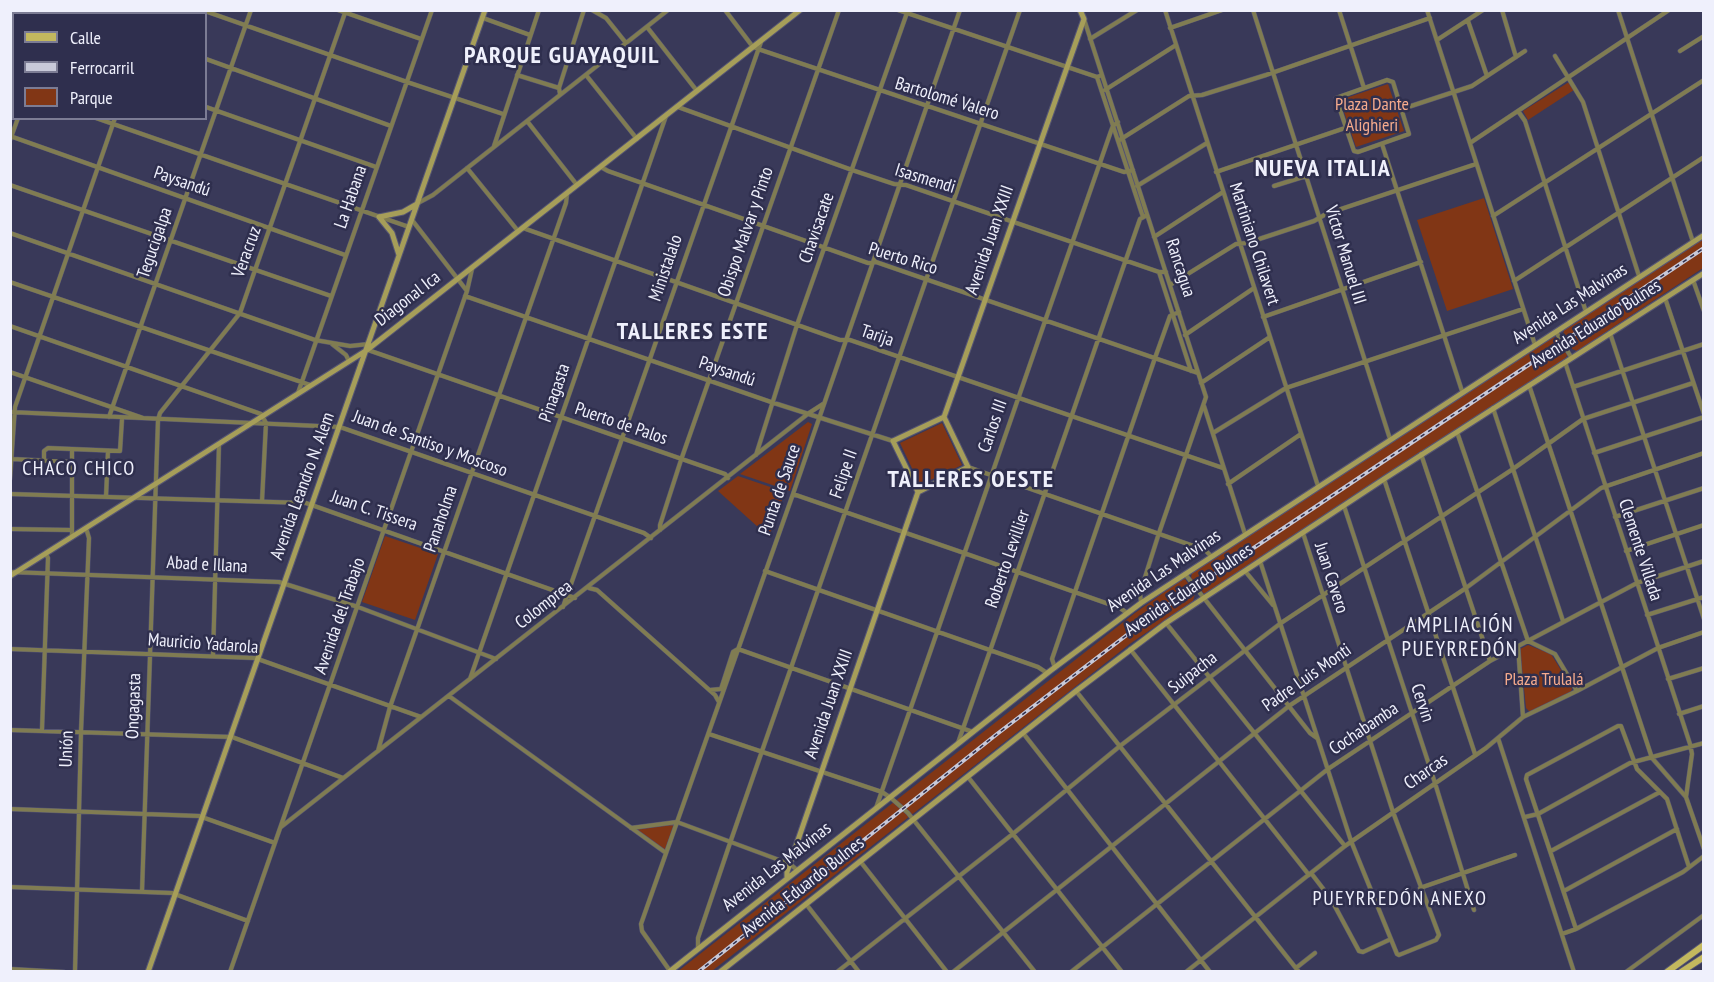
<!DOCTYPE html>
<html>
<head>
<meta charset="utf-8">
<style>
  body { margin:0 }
  #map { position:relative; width:1714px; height:982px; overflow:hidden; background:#393959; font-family:"PT Sans Narrow",sans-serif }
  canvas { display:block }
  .frame { position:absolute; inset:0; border:12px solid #eff0fc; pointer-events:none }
  .legend { position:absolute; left:12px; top:12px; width:195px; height:108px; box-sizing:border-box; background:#2f2f4e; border:2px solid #7c7c94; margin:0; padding:8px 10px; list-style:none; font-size:18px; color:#eff0fc }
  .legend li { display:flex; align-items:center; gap:12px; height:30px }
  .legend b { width:30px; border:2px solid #7c7c94 }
</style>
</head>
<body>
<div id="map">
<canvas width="1714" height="982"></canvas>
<div class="frame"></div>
<ul class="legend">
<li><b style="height:8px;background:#c3b85e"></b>Calle</li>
<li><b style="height:8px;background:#c8c9d9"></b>Ferrocarril</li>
<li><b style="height:16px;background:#813615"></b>Parque</li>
</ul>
</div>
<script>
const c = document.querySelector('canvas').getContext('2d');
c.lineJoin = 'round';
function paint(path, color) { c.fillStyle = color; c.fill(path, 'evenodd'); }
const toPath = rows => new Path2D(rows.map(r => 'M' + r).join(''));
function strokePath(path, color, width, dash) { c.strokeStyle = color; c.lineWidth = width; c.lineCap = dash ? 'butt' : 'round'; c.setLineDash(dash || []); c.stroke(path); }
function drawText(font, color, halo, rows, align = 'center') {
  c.font = font + ' "PT Sans Narrow",sans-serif'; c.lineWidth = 5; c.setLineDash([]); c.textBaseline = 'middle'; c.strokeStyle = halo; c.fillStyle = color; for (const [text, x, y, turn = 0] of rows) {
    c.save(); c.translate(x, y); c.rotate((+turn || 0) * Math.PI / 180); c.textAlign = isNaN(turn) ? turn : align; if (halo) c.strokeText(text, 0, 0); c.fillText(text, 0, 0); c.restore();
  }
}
const green = toPath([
  [1569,82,1574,90,1528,120,1523,111],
  [1388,84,1404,131,1356,147,1340,100],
  [1484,198,1513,289,1447,311,1417,220],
  [1703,238,1703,268,1577,351,1572,349,1563,336,1564,330],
  [1553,337,1557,338,1568,354,1564,360,1208,592,1204,594,1191,578,1192,573],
  [808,422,812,424,790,491,740,474],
  [942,423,962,465,920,485,900,443],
  [738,476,785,492,769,537,718,491],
  [385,536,438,554,415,620,362,602],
  [1185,579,1195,594,1193,601,1131,643,712,971,677,972,1135,613,1181,580],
  [1528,645,1551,654,1572,688,1571,692,1530,712,1526,708,1520,649],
  [677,822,666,853,630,828]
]);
const street = toPath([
  [65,10,74,14],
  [202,10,407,82,503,114],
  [338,10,421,39],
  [592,10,606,18,626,43],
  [725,10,753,47,758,49,1124,172,1133,170],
  [898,10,1097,77,1102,75],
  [1165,10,1318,486],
  [1253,10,1390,439],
  [1339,10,1364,88],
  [1427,10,1535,345],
  [1502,10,1516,57],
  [1618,10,1693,242],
  [55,14,56,10],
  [152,14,153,10],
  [483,18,530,35],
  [1084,19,1206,397,1159,533,1140,593,1141,602],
  [1468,21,1487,76],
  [647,27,697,91],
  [1170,28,1222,10],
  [1090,39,1137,10],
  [1437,40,1483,10],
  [10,48,14,47],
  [1680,51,1704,36],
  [1555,56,1583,102,1639,276],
  [206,59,391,126],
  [517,75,559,88],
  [586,75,637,139],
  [1097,77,1143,217],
  [1387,80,1393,82,1409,134,1358,152,1354,151,1336,98,1387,80],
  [10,89,14,90],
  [1105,90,1176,45],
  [560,94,559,88,584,10],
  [206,107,376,167],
  [678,107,852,170,894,184,906,185,1159,272,1166,272],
  [1402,109,1472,86,1525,51],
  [1518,111,1525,121,1586,312],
  [96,118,409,227],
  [527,121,577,185],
  [10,136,345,255],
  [10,140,18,118],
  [1118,141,1189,96,1202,95,1266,75,1430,18],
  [1470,143,1669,10],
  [1382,144,1462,391],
  [494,146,539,10],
  [601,167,608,171,642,183,868,263,876,262,1198,373],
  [467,168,518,231],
  [1216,172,1345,128],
  [10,185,331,296],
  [1137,186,1207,143],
  [1274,186,1306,176],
  [418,203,433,195,668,10],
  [1493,216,1704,80],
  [412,220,467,291],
  [523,228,840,340,850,340,1223,468],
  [10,233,315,340,350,346,369,344],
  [1154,237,1223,192],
  [1159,272,1191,371],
  [1693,280,1704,311],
  [1514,281,1704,157],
  [10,282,310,385],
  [1170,285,1236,244,1247,243,1314,221,1326,214,1476,164],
  [465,296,771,402,893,441],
  [1665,298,1704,414],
  [1263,317,1421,262],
  [10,326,261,414,266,423,262,501],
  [1556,332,1571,357],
  [1610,333,1704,619],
  [1185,335,1254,288],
  [332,344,346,355,349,361],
  [368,350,725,474,728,478],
  [1565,362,1690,744,1692,754,1686,797,1704,849],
  [10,372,143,418],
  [1201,383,1270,337],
  [1529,385,1652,758,1686,797],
  [1573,387,1704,344],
  [298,393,432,10],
  [1204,406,1245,534],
  [1493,408,1563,621],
  [10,412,340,427,644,533,651,538],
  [109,417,251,10],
  [1457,432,1528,641,1555,654,1577,691],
  [1213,433,1286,388,1523,309],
  [72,449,72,537],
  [1594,453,1704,417],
  [1421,454,1490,661],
  [756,455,797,325,908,10],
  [12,459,72,462],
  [44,460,44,451,48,448,120,451,122,419],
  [968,467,1205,550,1211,556],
  [10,479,15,407,115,118],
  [1384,479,1475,754],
  [1228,484,1301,434],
  [10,494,306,503,575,598],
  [793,494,964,553,1120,608,1127,613],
  [106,497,108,451],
  [1344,506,1435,783,1474,910],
  [1615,517,1704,488],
  [10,529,71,530],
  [660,530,660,525,681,460,839,10],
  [1626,551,1704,525],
  [1260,561,1351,841,1397,954,1399,955,1436,940,1439,935,1393,812,1303,533],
  [765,571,1038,667,1047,673],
  [1245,571,1273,605],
  [10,572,279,582,358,607,496,659],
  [1185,574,1310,733,1317,738],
  [589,588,597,590,715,695,719,702],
  [563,607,761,42],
  [1647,615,1704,597],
  [1166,623,1345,846],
  [1518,646,1523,717],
  [10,649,255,658,421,717],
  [1130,649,1309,875],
  [213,656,219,444],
  [1055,668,1052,659,1155,358,1170,316,1179,312],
  [470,679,666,116],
  [1668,679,1704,668],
  [710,690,721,689,733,652,738,649,973,732],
  [1076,691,1299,972],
  [449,696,666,853],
  [1679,714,1704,706],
  [10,730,232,737,343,778],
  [42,730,48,558,46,554],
  [1023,733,1210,972],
  [709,734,882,792,891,798,908,813,1035,972],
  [1498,738,1574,972],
  [958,743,1140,219,1147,215],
  [378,751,390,707,566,203,567,194],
  [968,777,1122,972],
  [876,808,1111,131,1113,126,1118,122],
  [10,809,199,816,275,843],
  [1525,817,1538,814,1630,763,1704,743],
  [281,827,809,413,823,404],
  [631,828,677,822,790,864,797,870],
  [1551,851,1660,792],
  [860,861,947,972],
  [1311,873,1331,899,1359,951,1363,952,1391,939],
  [10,887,172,893,248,921],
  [1420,888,1515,855],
  [1564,891,1677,829],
  [142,892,158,420,160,413,240,313,346,10],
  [806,904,859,972],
  [1576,929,1526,779,1527,775,1618,726,1621,726,1637,769,1667,799,1689,867],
  [1562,934,1576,929,1683,872,1704,856],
  [698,948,698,938,730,843,1020,10],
  [1296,968,1315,953],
  [10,969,64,972],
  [670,971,642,931,641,924,793,494,960,10],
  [75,972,81,732,89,538,86,528],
  [230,972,467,291,472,269],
  [837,972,1014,833,1120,746,1281,623,1513,469,1583,419,1693,383],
  [953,972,1289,706,1466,588,1601,488,1704,453],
  [1071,972,1328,769,1490,661,1637,583,1704,561],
  [1186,972,1345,846,1486,748,1523,717,1577,691,1658,648,1704,632],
  [1626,972,1704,915]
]);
const secondary = toPath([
  [379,217,392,233,399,255],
  [379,217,403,212,417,204],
  [918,492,893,441,944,417,1084,19,1080,10],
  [10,576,367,350,800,10],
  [787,878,787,872,918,492,968,467,944,417],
  [148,972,485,10],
  [669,972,1050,671,1141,603,1704,235],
  [720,972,1076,691,1166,623,1384,479,1704,273]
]);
const primary = toPath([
  [1667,972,1704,945],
  [1681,972,1704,957]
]);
const rail = toPath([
  [698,972,997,734,1153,615,1704,248]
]);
const streetNames = [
  ["Bartolomé Valero",947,99,17],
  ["Isasmendi",925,179,17],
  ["Paysandú",182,182,19],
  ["La Habana",351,197,-71],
  ["Chavisacate",817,228,-71],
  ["Obispo Malvar y Pinto",746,232,-71],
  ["Avenida Juan XXIII",990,240,-71],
  ["Tegucigalpa",155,243,-71],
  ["Martiniano Chilavert",1254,244,72],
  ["Veracruz",247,252,-70],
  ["Víctor Manuel III",1345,255,73],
  ["Puerto Rico",903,259,17],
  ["Ministalalo",666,268,-71],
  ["Rancagua",1180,268,72],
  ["Diagonal Ica",408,299,-38],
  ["Avenida Las Malvinas",1570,304,-33],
  ["Avenida Eduardo Bulnes",1596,324,-32],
  ["Tarija",877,336,19],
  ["Paysandú",727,372,19],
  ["Pinagasta",555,393,-71],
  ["Puerto de Palos",621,424,19],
  ["Carlos III",993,426,-71],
  ["Juan de Santiso y Moscoso",430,444,20],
  ["Felipe II",844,474,-71],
  ["Avenida Leandro N. Alem",303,486,-70],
  ["Punta de Sauce",780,490,-71],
  ["Juan C. Tissera",374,511,19],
  ["Panaholma",441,519,-71],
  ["Clemente Villada",1640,550,72],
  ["Roberto Levillier",1008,559,-71],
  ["Abad e Illana",207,565,3],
  ["Avenida Las Malvinas",1164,571,-34],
  ["Juan Cavero",1331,578,72],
  ["Avenida Eduardo Bulnes",1189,590,-34],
  ["Colomprea",544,605,-38],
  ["Avenida del Trabajo",340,616,-71],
  ["Mauricio Yadarola",203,644,4],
  ["Suipacha",1193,673,-38],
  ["Padre Luis Monti",1307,678,-35],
  ["Cervin",1422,703,72],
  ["Avenida Juan XXIII",829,704,-71],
  ["Ongagasta",134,706,-88],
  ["Cochabamba",1364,729,-34],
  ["Unión",67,749,-88],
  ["Charcas",1426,772,-35],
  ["Avenida Las Malvinas",777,867,-38],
  ["Avenida Eduardo Bulnes",803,887,-38]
];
const parkNames = [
  ["Plaza Dante",1372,105],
  ["Alighieri",1372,126],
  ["Plaza Trulalá",1544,680]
];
const neighbourhoodNames = [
  ["CHACO CHICO",79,469],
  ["PUEYRREDÓN ANEXO",1400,899]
];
const quarterNames = [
  ["AMPLIACIÓN",1460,626],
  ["PUEYRREDÓN",1460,650]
];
const districtNames = [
  ["PARQUE GUAYAQUIL",562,56],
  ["NUEVA ITALIA",1323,169],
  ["TALLERES ESTE",693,332],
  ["TALLERES OESTE",971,480]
];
paint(green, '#813615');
strokePath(street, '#565673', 5);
strokePath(secondary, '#565673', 7);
strokePath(primary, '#565673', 8);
strokePath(street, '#807c52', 4);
strokePath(secondary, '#a69e59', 5);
strokePath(primary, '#c3b85e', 6);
strokePath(rail, '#c8c9d9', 4);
strokePath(rail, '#2f2f4e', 1.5, [4.5]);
drawText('18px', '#eff0fc', '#2f2f4e', streetNames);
drawText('18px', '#f6ab8d', '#2f2f4e', parkNames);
c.letterSpacing = '1.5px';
drawText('20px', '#eff0fc', '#2f2f4e', neighbourhoodNames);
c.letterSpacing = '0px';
c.letterSpacing = '1.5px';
drawText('21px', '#eff0fc', '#2f2f4e', quarterNames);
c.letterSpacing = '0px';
c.letterSpacing = '1.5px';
drawText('bold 24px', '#eff0fc', '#2f2f4e', districtNames);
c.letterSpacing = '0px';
</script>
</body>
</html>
